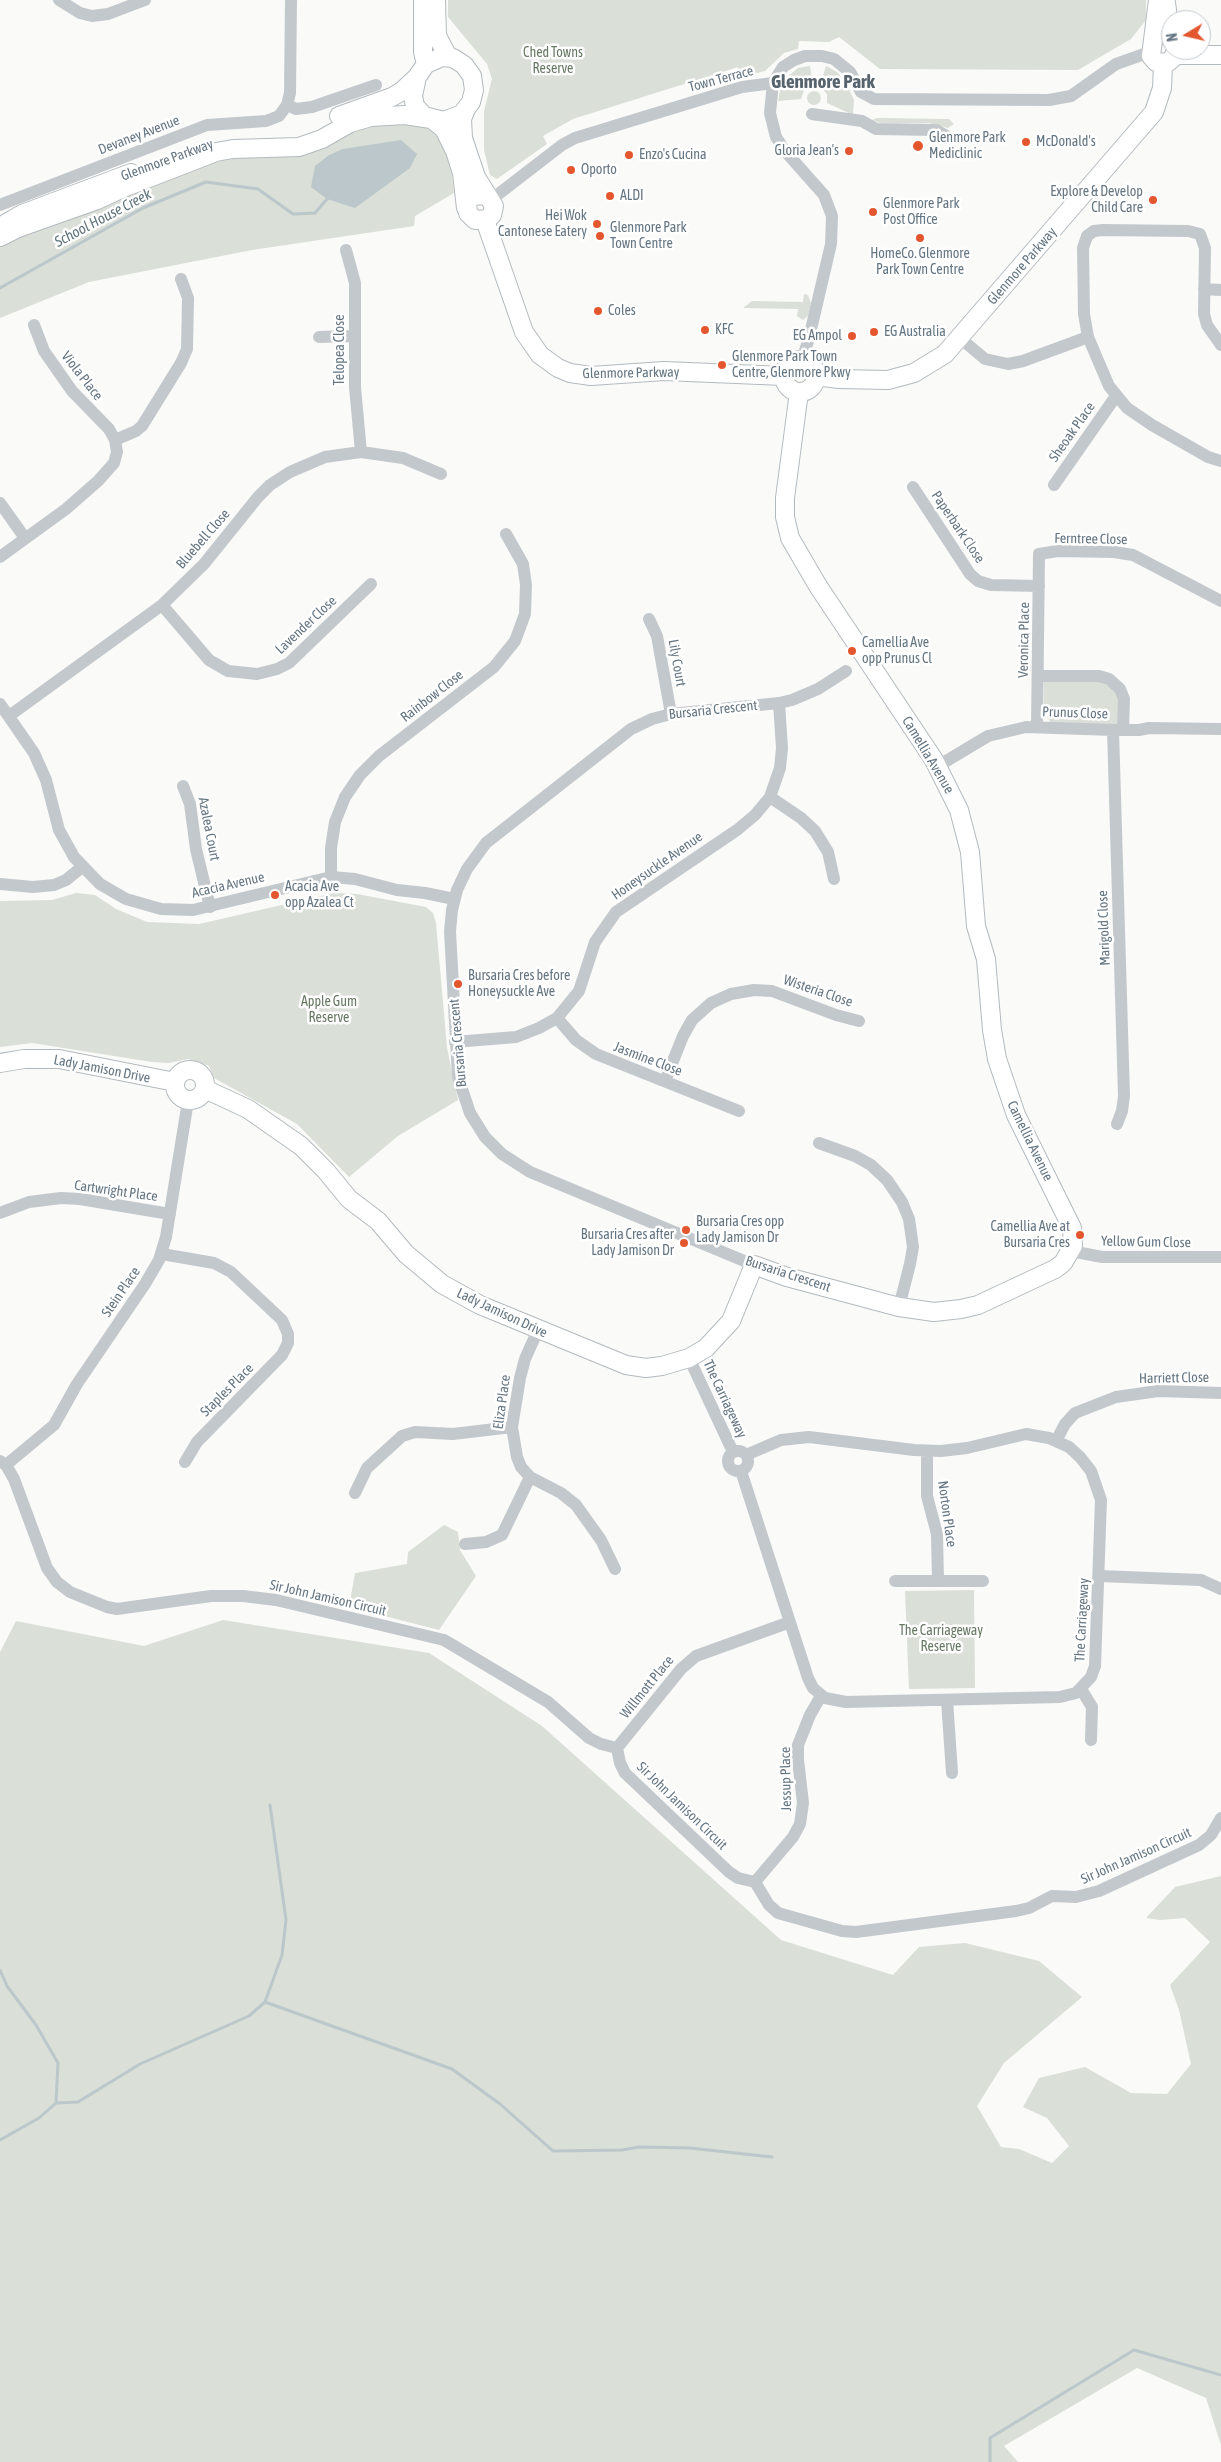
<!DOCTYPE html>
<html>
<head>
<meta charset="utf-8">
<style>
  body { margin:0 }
  #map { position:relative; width:1221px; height:2462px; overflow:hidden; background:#fafaf8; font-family:"Asap Condensed",sans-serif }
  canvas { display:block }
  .north { position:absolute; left:1161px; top:10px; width:50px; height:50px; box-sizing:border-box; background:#fff; border:1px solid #c1c8cd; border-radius:50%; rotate:261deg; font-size:14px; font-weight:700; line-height:20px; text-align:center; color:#657683 }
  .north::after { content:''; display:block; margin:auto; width:18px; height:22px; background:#e4572e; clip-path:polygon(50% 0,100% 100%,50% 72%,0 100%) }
</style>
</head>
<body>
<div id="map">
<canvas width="1221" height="2462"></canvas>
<div class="north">N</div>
</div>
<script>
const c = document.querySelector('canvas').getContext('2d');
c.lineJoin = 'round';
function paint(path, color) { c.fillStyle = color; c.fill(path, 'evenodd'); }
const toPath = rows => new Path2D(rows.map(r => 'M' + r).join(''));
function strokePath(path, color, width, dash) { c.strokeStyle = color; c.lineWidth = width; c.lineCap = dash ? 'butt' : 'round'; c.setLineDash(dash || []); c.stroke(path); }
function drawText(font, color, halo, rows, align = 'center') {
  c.font = font + ' "Asap Condensed",sans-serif'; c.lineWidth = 5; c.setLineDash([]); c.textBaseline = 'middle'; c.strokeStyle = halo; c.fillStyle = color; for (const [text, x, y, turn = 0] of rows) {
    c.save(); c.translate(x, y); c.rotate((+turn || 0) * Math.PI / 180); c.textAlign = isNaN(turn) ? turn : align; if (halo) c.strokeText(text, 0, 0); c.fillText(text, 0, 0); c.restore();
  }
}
const green = toPath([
  [448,0,1146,0,1146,20,1131,39,1078,70,880,69,839,37,829,42,799,41,798,49,784,53,765,71,741,77,738,67,573,119,543,136,547,144,497,179,490,175,484,150,484,111,492,79,487,64,448,17],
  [810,66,813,85,804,90,801,99,778,101,781,86,787,77,798,68],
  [826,66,837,72,846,83,854,100,853,115,827,103,827,94,820,86],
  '807 98a7 7 0 1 1 14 0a7 7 0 1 1-14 0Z',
  [877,118,949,119,954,124,948,128,929,123,880,123,872,120],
  [389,122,426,125,449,150,454,193,415,216,414,226,252,250,89,282,0,318,0,245,22,234,44,229,135,191,206,164,249,156,295,156,327,146,357,128],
  [804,294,808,295,811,303,808,316,803,320,797,316,798,309,743,308,752,301,803,302],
  [1044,680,1101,681,1118,693,1119,725,1051,723,1044,713],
  [76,893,95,895,116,909,147,922,199,924,334,893,357,894,426,907,433,913,436,923,447,1048,458,1100,398,1136,349,1177,297,1124,214,1078,209,1066,188,1059,169,1063,152,1062,32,1043,0,1047,0,901,52,900],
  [444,1525,458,1532,460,1550,476,1576,439,1630,349,1607,355,1573,407,1564,408,1552],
  [974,1590,975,1688,909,1689,905,1591],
  [223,1620,429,1653,542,1726,781,1940,893,1975,919,1947,965,1943,1039,1961,1082,1997,1004,2063,977,2106,1001,2147,1019,2149,1052,2163,1069,2146,1047,2118,1023,2107,1039,2078,1085,2067,1131,2093,1167,2094,1191,2064,1179,2010,1170,1985,1210,1942,1185,1918,1160,1920,1146,1918,1175,1887,1221,1876,1221,2445,1206,2398,1137,2368,1004,2446,1018,2462,0,2462,0,1652,16,1621,144,1646]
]);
const water = toPath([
  [401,140,417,154,410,168,355,208,327,199,311,187,315,166,329,155,343,149]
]);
const stream = toPath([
  [0,288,143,208,206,182,258,189,293,214,315,213,327,199],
  [0,1970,7,1986,36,2025,58,2063,56,2103],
  [265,2002,452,2069,500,2104,553,2151,622,2150,639,2147,690,2148,772,2157],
  [0,2140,39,2118,56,2103,78,2102,140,2064,249,2016,265,2002,282,1955,286,1920,270,1805],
  [990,2462,990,2438,1134,2350,1221,2375]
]);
const street = toPath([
  [59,0,80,13,92,16,108,14,145,0],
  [773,83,770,113,776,137,785,151,824,195,832,216,831,244,809,338,802,360],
  [287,105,296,109,312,107,376,85],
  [812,114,862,121,876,129,936,130,948,137],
  [492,199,562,145,575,138,742,87,773,83,783,67,794,60,805,56,822,56,834,59,850,72,861,92,874,99,1049,100,1071,96,1116,64,1150,52],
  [0,205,207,125,266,121,279,116,287,105,290,93,291,0],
  [346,250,355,283,355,387,361,452],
  [1204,289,1221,290],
  [34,325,44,351,72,391,109,429,115,440],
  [319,337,355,336],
  [960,338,985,359,1008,364,1023,361,1088,337],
  [1221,345,1207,325,1204,314,1205,248,1200,234,1188,231,1103,230,1094,231,1087,236,1083,248,1084,314,1088,337,1109,386,1127,408,1152,425,1208,457,1221,461],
  [1054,485,1116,396],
  [913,487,970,574,978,581,991,585,1039,586],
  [0,503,25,538],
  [0,557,66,509,98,481,114,463,117,452,115,440,136,431,142,426,181,363,187,349,188,298,181,279],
  [162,605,209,660,228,671,257,674,277,669,289,663,371,584],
  [649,619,657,636,671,714],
  [1038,676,1099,676,1109,679,1120,689,1124,699,1123,730],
  [0,704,34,753,46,780,59,830,74,857,100,884,126,899,161,909,193,910,331,877,355,879,397,890,425,893,454,899],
  [9,716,162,605,204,564,258,497,270,485,290,472,325,457,361,452,403,458,441,474],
  [1037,727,1039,554,1058,551,1114,552,1133,555,1221,601],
  [1113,730,1124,1096,1122,1111,1117,1124],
  [938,766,988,736,1026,727,1113,730,1139,730,1149,728,1221,729],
  [183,786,190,804,196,849,210,907],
  [770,797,801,818,815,831,828,852,834,879],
  [331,877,331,848,335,822,345,797,360,775,379,756,494,667,515,641,525,614,526,585,523,564,506,534],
  [0,884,33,887,54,885,66,880,82,867],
  [557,1018,576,1040,596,1054,739,1111],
  [455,1042,516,1037,539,1028,557,1018,579,991,595,942,616,912,737,830,755,815,770,797,780,768,782,748,779,703],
  [665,1081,683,1036,692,1020,711,1003,731,994,754,990,772,991,836,1015,859,1021],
  [819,1143,855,1156,871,1165,887,1180,902,1202,909,1219,913,1247,910,1264,899,1307],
  [0,1213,29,1202,61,1198,80,1199,170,1214],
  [1071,1251,1102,1257,1221,1257],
  [162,1254,214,1263,231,1272,282,1320,288,1334,288,1343,282,1355,197,1442,185,1462],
  [754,1265,530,1172,502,1154,485,1137,470,1113,458,1077,450,931,452,910,457,890,467,869,486,843,631,729,652,719,671,714,779,703,792,700,818,689,846,671],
  [538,1330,525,1359,520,1378,512,1427,517,1457,521,1467,530,1477,561,1493,576,1505,601,1540,615,1569],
  [689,1358,733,1452],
  [1056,1441,1065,1424,1075,1413,1116,1397,1158,1391,1221,1393],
  [927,1451,927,1496,937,1534,938,1581],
  '728 1461a10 10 0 1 1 20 0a10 10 0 1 1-20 0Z',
  [0,1461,6,1465,14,1479,47,1568,57,1582,70,1592,107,1607,117,1609,211,1596,243,1596,276,1600,444,1640,548,1702,589,1738,601,1744,617,1748,620,1763,625,1773,729,1872,738,1878,755,1882],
  [6,1465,54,1425,77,1384,145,1284,159,1260,166,1237,188,1101],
  [741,1471,808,1678,813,1688,825,1698,846,1702,1060,1697,1076,1693,1091,1677,1095,1666,1101,1500,1091,1471,1080,1457,1069,1447,1049,1438,1026,1434,967,1448,941,1451,914,1450,809,1437,781,1440,746,1455],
  [355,1493,367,1468,402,1436,415,1432,453,1434,512,1427],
  [465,1544,486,1542,502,1535,530,1477],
  [1099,1576,1201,1580,1221,1589],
  [895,1581,983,1581],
  [1081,1689,1092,1707,1091,1740],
  [947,1700,952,1773],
  [617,1748,681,1669,696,1656,790,1622],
  [755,1882,769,1905,778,1913,842,1931,856,1932,1016,1911,1029,1908,1052,1896,1076,1897,1099,1891,1199,1845,1211,1835,1221,1818],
  [755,1882,793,1837,800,1824,803,1803,798,1760,798,1745,810,1715,821,1696]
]);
const secondary = toPath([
  [423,0,423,52,426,64],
  [436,0,437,36,448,57],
  [1158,0,1151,56,1156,62,1167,63,1173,58,1176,50],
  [1166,3,1171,39],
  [1175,55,1221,55],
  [442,57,453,58,464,65,472,76,474,90,471,102,462,114,444,121,424,116,415,106,413,96,417,77,426,64,442,57],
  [466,109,462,119,463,138,476,177,494,206,492,215,488,219,475,220,468,213,467,203,472,196,486,195],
  [339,116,392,97,402,91,417,77],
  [433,120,444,129,455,151,462,173,466,208],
  [485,220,524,332,540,355,558,368,570,373,591,376,664,371,784,376],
  [5,224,22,214,131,173],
  [0,237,18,228,97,200,123,188,216,152,233,149,299,147,322,139,350,123,371,117,405,115,431,119],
  '784 376a16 16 0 1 1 32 0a16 16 0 1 1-32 0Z',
  [816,376,839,379,888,380,914,373,945,354,1154,112,1162,88,1163,64],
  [0,1063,24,1059,59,1059,175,1082],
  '175 1085a15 15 0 1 1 30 0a15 15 0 1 1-30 0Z',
  [205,1089,248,1109,301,1146,326,1171,349,1199,378,1221,406,1254,442,1284,480,1305,626,1365,646,1368,662,1366,689,1358,706,1348,731,1321,754,1265,787,1277,899,1307,934,1312,961,1309,978,1305,1055,1269,1063,1263,1073,1246,1072,1228,1016,1115,997,1059,992,1030,986,959,976,926,970,852,959,810,934,760,818,586,790,538,785,517,785,498,799,392]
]);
const markers = [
  [1026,142,5,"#e4572e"],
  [918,146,6,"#e4572e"],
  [849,151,5,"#e4572e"],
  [629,155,5,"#e4572e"],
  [571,170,5,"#e4572e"],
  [610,196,5,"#e4572e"],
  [1153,200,5,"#e4572e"],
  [873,212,5,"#e4572e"],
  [597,224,5,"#e4572e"],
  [600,236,5,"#e4572e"],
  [920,238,5,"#e4572e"],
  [598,311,5,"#e4572e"],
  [705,330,5,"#e4572e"],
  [874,332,5,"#e4572e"],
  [852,336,5,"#e4572e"],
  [722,365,5,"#e4572e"],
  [852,651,5,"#e4572e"],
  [275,895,5,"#e4572e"],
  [458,984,5,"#e4572e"],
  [686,1230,5,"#e4572e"],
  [1080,1235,5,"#e4572e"],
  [684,1243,5,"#e4572e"]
];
const parkNames = [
  ["Ched Towns",553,53],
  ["Reserve",553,69],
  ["Apple Gum",329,1002],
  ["Reserve",329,1018],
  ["The Carriageway",941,1631],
  ["Reserve",941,1647]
];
const streetNames = [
  ["Town Terrace",721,79,-15],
  ["Devaney Avenue",139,135,-21],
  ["Glenmore Parkway",167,160,-20],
  ["Glenmore Parkway",1022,266,-49],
  ["Telopea Close",340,350,-90],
  ["Glenmore Parkway",631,373,-1],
  ["Viola Place",82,376,52],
  ["Sheoak Place",1072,432,-55],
  ["Paperbark Close",958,527,56],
  ["Bluebell Close",203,539,-49],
  ["Ferntree Close",1091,539,1],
  ["Lavender Close",306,625,-43],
  ["Veronica Place",1024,640,-89],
  ["Lily Court",677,663,80],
  ["Rainbow Close",432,696,-38],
  ["Bursaria Crescent",713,710,-6],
  ["Prunus Close",1075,713,2],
  ["Camellia Avenue",928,755,59],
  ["Azalea Court",209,829,79],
  ["Honeysuckle Avenue",657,866,-35],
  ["Acacia Avenue",228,885,-13],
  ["Marigold Close",1104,928,-92],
  ["Wisteria Close",818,991,19],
  ["Bursaria Crescent",458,1043,-95],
  ["Jasmine Close",648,1059,21],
  ["Lady Jamison Drive",102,1069,11],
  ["Camellia Avenue",1030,1141,64],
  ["Cartwright Place",116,1191,8],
  ["Yellow Gum Close",1146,1242,1],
  ["Bursaria Crescent",788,1274,18],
  ["Stein Place",121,1292,-56],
  ["Lady Jamison Drive",502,1313,25],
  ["Harriett Close",1174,1378,-1],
  ["Staples Place",227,1390,-45],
  ["The Carriageway",725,1399,65],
  ["Eliza Place",502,1402,-82],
  ["Norton Place",947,1514,82],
  ["Sir John Jamison Circuit",328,1598,13],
  ["The Carriageway",1082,1620,-87],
  ["Willmott Place",647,1687,-51],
  ["Jessup Place",786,1779,-91],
  ["Sir John Jamison Circuit",682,1806,44],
  ["Sir John Jamison Circuit",1136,1856,-24]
];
const poiNames = [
  ["Glenmore Park",929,138],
  ["Mediclinic",929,154],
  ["McDonald's",1036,142],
  ["Gloria Jean's",839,151,"right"],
  ["Enzo's Cucina",639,155],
  ["Oporto",581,170],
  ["Explore & Develop",1143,192,"right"],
  ["Child Care",1143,208,"right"],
  ["ALDI",620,196],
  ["Glenmore Park",883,204],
  ["Post Office",883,220],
  ["Hei Wok",587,216,"right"],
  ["Cantonese Eatery",587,232,"right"],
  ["Glenmore Park",610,228],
  ["Town Centre",610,244],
  ["HomeCo. Glenmore",920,254,"center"],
  ["Park Town Centre",920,270,"center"],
  ["Coles",608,311],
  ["KFC",715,330],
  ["EG Australia",884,332],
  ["EG Ampol",842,336,"right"],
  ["Glenmore Park Town",732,357],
  ["Centre, Glenmore Pkwy",732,373],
  ["Camellia Ave",862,643],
  ["opp Prunus Cl",862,659],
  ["Acacia Ave",285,887],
  ["opp Azalea Ct",285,903],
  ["Bursaria Cres before",468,976],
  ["Honeysuckle Ave",468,992],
  ["Bursaria Cres opp",696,1222],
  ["Lady Jamison Dr",696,1238],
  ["Camellia Ave at",1070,1227,"right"],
  ["Bursaria Cres",1070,1243,"right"],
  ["Bursaria Cres after",674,1235,"right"],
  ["Lady Jamison Dr",674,1251,"right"]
];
const waterNames = [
  ["School House Creek",103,218,-28]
];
const districtNames = [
  ["Glenmore Park",823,82]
];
paint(green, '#dadfd7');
paint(water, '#bbc7cb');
strokePath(stream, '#bbc7cb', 3);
strokePath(secondary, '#b3babf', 20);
strokePath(street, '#c3c8cc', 12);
strokePath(secondary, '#fff', 18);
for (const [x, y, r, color] of markers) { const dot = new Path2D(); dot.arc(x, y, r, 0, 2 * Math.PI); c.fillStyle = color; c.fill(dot); strokePath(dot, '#fff', 2); }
drawText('14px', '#687a64', '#fff', parkNames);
drawText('14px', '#657683', '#fff', streetNames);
drawText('14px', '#657683', '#fff', poiNames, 'left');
drawText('italic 15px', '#60757c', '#fff', waterNames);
drawText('bold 19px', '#57646e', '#fff', districtNames);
</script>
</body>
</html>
